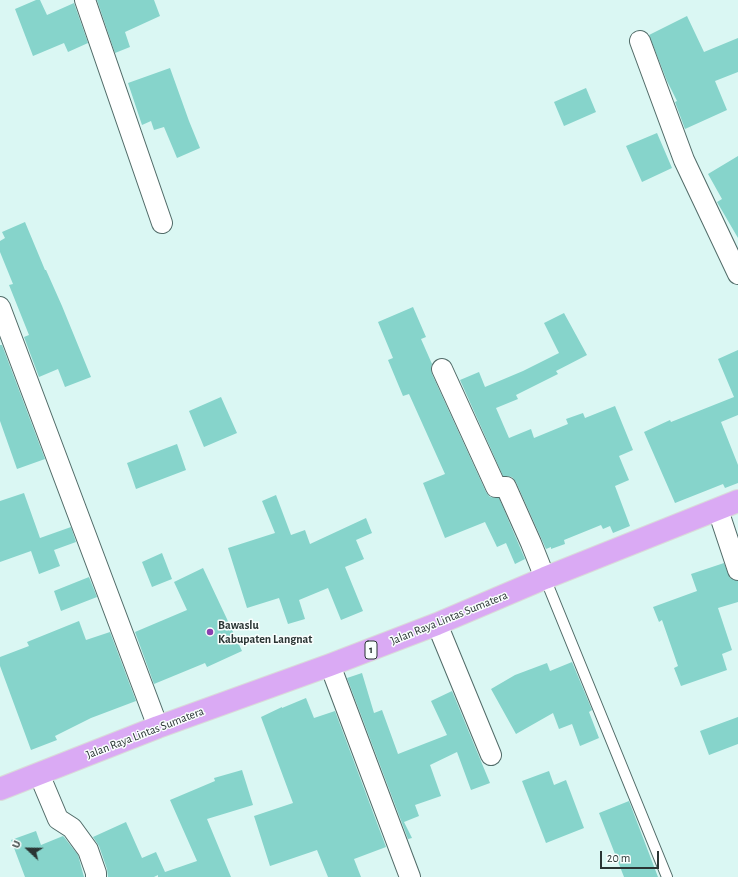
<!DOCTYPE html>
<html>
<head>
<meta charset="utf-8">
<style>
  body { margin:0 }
  #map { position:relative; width:738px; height:877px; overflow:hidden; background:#daf7f3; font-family:"Alegreya Sans",sans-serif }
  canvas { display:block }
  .north { position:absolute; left:8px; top:829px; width:40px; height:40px; -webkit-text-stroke:3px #f9fefd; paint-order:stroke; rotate:292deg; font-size:11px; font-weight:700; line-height:16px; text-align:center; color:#2a3534 }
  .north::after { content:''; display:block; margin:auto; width:14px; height:18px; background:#2a3534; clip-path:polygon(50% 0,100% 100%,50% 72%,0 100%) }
  .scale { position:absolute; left:600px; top:851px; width:59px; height:18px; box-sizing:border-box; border:2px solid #2a3534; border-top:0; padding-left:5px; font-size:12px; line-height:14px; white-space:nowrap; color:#2a3534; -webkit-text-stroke:3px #f9fefd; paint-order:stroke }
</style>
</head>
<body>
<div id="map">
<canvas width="738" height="877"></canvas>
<div class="north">U</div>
<div class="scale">20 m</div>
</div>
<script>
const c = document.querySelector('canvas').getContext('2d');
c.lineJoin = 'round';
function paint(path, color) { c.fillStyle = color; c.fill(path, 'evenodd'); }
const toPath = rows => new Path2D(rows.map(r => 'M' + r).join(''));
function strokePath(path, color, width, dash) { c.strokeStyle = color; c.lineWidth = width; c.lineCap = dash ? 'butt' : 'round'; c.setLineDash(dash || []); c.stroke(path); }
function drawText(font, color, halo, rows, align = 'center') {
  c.font = font + ' "Alegreya Sans",sans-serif'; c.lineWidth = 3; c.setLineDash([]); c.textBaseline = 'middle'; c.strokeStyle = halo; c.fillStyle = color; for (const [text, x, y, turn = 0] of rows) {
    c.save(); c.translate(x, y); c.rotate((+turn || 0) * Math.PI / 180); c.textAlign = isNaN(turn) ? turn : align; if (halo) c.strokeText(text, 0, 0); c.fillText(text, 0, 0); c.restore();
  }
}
const building = toPath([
  [36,0,40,0,47,15,74,3,88,43,68,52,64,43,33,56,15,9],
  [97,0,154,0,160,16,125,32,130,47,115,53],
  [687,16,704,52,738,38,738,72,715,81,727,110,685,129,675,102,677,101,667,81,649,35],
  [170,68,189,121,200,148,177,158,164,127,154,130,151,121,142,125,128,83],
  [586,88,596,112,564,126,554,102],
  [657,133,672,168,642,182,626,146],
  [738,156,738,238,717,202,722,199,708,174],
  [25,222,45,270,46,270,62,306,91,377,65,387,58,369,39,377,24,337,29,335,9,285,13,284,0,252,0,241,5,238,2,232],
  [413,307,426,337,421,339,432,364,431,368,432,374,486,492,490,497,499,498,525,559,515,564,506,543,497,547,485,522,445,538,423,483,445,474,409,394,403,396,388,360,393,358,378,322],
  [564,313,587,355,556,371,558,374,516,395,518,399,496,408,509,438,531,429,534,438,568,424,566,419,583,413,585,418,615,406,633,450,619,456,629,480,615,486,630,526,613,533,610,526,603,529,601,525,564,540,565,544,551,549,551,547,546,549,516,482,512,477,503,476,460,380,479,372,485,387,523,371,559,353,544,323],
  [0,345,2,345,45,459,17,469,0,421],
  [738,350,738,415,721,422,738,465,738,483,725,488,723,484,675,503,644,432,670,420,671,422,734,397,718,359],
  [221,397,237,433,204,447,189,411],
  [177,444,186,470,136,489,127,463],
  [24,493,40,538,71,527,76,542,54,550,60,566,39,574,31,551,0,562,0,501],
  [276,495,291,535,305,530,310,544,366,518,372,533,356,540,364,559,345,567,363,611,341,620,328,588,299,600,305,619,288,624,279,598,247,608,228,548,275,533,262,501],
  [162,553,172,579,152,587,142,562],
  [724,563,730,578,738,581,738,602,718,608,732,650,722,654,727,670,681,686,674,668,678,666,662,620,659,622,653,607,697,591,691,574],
  [203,568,242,651,207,667,205,663,154,684,135,632,187,610,174,582],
  [89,577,97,597,61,611,54,591],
  [79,621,86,640,110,632,136,701,91,718,55,736,57,740,31,750,0,666,0,657,29,646,27,642],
  [572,662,592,710,589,712,599,738,580,746,572,724,559,729,553,713,516,734,491,689,515,675,547,663,550,671],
  [362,673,374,713,382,710,398,754,447,735,431,701,452,691,490,783,471,790,457,752,430,765,441,796,415,805,419,816,404,822,412,838,408,839,347,678],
  [306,698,314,718,335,711,386,847,354,859,361,877,328,877,317,850,270,866,254,816,293,803,261,717,282,707,282,708],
  [738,717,738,744,709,755,700,731],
  [242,770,253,805,207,819,231,877,158,877,158,875,154,877,108,877,107,869,99,846,93,837,126,822,142,858,156,852,165,872,197,861,170,800,215,781,214,778],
  [549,771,554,785,566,780,584,828,546,843,522,781],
  [629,801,658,877,624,877,599,813],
  [36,831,41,845,63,836,64,837,78,855,84,877,25,877,11,840]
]);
const service = toPath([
  [545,578,667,877]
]);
const minor = toPath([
  [85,0,162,223],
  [640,41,684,160,738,274],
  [0,307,158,727],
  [442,369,496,487,506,487,531,543,545,578],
  [718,510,738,570],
  [437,624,491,755],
  [330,665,410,877],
  [39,774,58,819,72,828,88,850,96,873,96,877]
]);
const trunk = toPath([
  [0,789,158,727,330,665,437,624,545,578,738,501]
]);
const markers = [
  [210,632,4,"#8b3fb0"]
];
const shields = [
  [371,650,12]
];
const shieldNames = [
  ["1",371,650]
];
const streetNames = [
  ["Jalan Raya Lintas Sumatera",449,618,-22],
  ["Jalan Raya Lintas Sumatera",145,733,-21]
];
const poiNames = [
  ["Bawaslu",218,625],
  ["Kabupaten Langnat",218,639]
];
paint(building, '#86d4cb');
strokePath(service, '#516b68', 12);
strokePath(minor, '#516b68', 22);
strokePath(trunk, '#d9dbda', 24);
strokePath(service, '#fff', 10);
strokePath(minor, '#fff', 20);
strokePath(trunk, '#daaaf4', 22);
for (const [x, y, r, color] of markers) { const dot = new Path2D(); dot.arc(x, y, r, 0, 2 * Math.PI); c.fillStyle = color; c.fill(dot); strokePath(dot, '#f9fefd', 1.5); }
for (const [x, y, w] of shields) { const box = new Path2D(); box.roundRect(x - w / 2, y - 9, w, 18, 3); c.fillStyle = '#f9fefd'; c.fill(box); strokePath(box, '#2a3534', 1); }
drawText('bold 11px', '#2a3534', null, shieldNames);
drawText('12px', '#2a3534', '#f9fefd', streetNames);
drawText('bold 12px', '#2a3534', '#f9fefd', poiNames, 'left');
</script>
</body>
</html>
